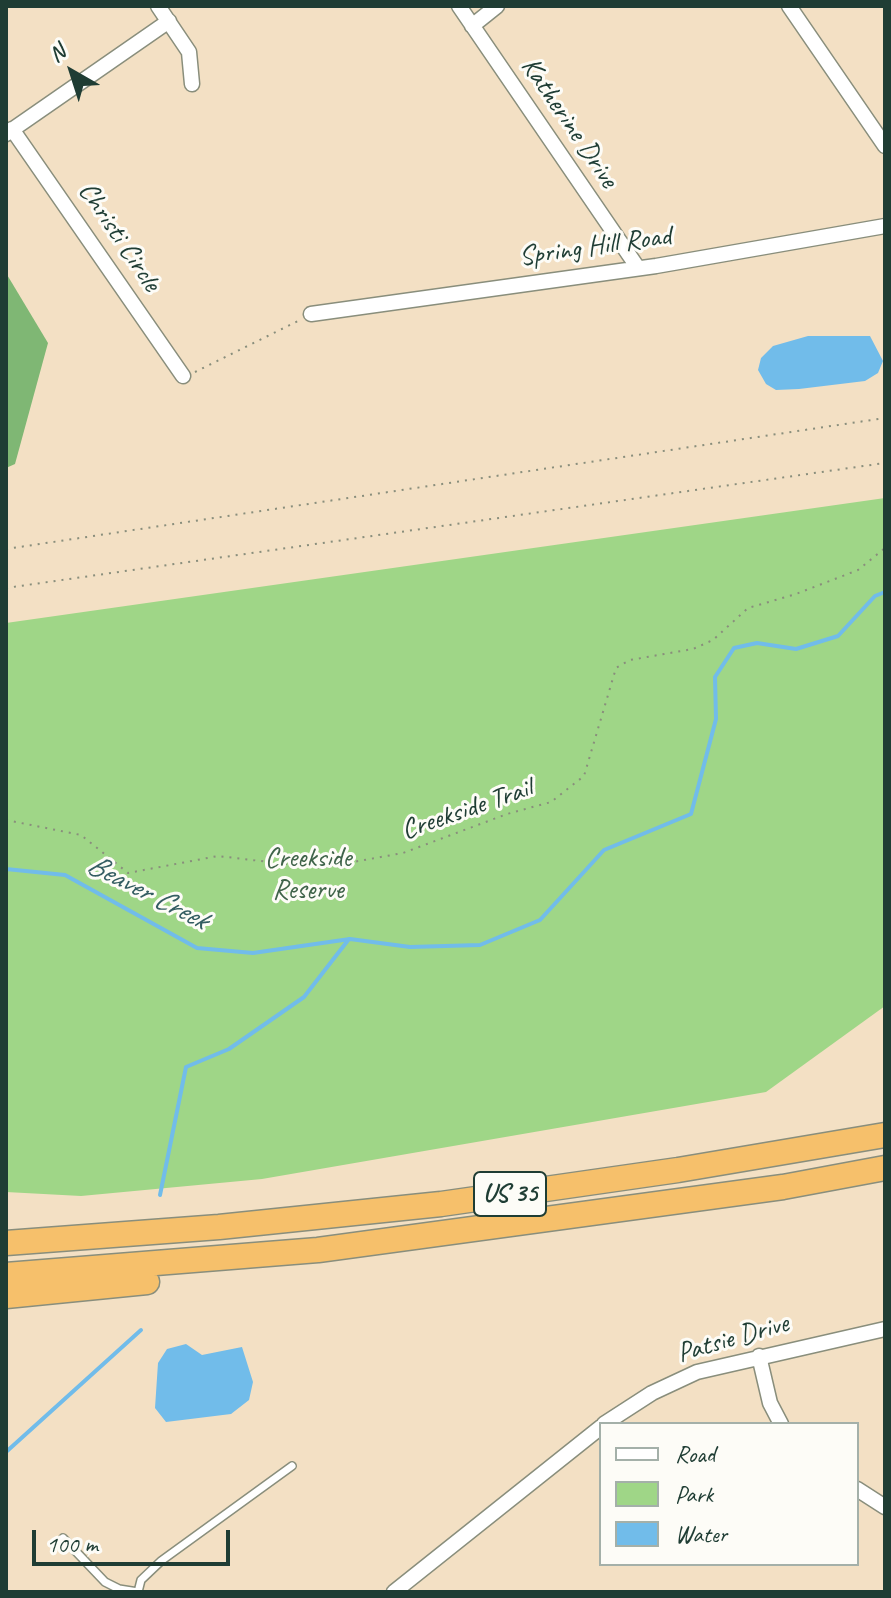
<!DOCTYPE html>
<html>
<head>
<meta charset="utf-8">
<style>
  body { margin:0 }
  #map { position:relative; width:891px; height:1598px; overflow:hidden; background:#f3e0c4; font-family:Caveat,sans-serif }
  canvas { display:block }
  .frame { position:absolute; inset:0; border:8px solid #1f3d34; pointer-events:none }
  .legend { position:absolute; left:599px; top:1422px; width:260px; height:144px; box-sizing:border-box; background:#fdfcf7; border:2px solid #a4b0a9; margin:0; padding:10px 14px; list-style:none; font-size:24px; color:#1f3d34 }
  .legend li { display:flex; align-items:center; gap:16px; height:40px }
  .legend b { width:40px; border:2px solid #a4b0a9 }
  .north { position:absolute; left:32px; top:32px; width:80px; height:80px; -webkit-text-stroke:6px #fdfcf7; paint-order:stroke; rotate:321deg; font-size:22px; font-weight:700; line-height:32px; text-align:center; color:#1f3d34 }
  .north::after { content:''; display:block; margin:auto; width:28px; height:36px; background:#1f3d34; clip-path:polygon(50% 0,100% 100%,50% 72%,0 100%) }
  .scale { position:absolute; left:32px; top:1530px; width:198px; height:36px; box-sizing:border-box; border:4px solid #1f3d34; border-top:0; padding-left:10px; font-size:24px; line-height:28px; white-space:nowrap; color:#1f3d34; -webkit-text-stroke:6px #fdfcf7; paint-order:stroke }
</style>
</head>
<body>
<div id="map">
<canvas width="891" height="1598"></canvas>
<div class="frame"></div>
<ul class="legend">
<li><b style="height:10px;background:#fff"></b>Road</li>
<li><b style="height:22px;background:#9fd687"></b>Park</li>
<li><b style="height:22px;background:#71bcea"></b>Water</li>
</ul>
<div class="north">N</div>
<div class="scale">100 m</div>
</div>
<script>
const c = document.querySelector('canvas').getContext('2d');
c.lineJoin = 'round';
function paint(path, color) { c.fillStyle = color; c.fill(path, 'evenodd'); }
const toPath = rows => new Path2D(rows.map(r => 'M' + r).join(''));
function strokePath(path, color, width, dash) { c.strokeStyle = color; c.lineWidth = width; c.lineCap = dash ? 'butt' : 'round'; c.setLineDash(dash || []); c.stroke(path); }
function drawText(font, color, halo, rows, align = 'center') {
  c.font = font + ' Caveat,sans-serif'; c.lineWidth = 6; c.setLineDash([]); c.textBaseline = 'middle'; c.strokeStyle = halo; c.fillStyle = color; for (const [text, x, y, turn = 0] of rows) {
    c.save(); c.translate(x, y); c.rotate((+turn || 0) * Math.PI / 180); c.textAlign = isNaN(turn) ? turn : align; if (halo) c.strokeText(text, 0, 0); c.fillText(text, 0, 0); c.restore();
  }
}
const green = toPath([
  [885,498,885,1006,766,1092,262,1179,81,1196,6,1192,6,623]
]);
const forest = toPath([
  [6,273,48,343,15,464,6,468]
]);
const water = toPath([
  [808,336,870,336,883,361,878,373,865,381,799,389,776,390,766,384,758,370,761,358,773,346],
  [186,1344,202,1355,242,1347,253,1382,249,1400,231,1414,166,1422,155,1408,158,1363,167,1349]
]);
const stream = toPath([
  [6,869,65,875,197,948,253,953,350,939,410,947,480,945,540,920,604,850,691,814,716,719,715,677,734,648,757,643,796,649,838,636,875,596,885,592],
  [160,1195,186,1067,229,1049,304,997,349,939],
  [6,1452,141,1330]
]);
const path = toPath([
  [195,372,300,320],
  [6,549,885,418],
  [6,588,885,463],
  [6,820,81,835,128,873,218,856,320,868,403,853,507,814,551,802,584,776,616,668,630,660,693,649,713,640,748,608,796,594,858,570,885,548]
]);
const lane = toPath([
  [63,1538,105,1582,119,1589,138,1592],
  [138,1592,141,1580,161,1561,292,1466]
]);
const street = toPath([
  [158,6,189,52,192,84],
  [459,6,638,268],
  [789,6,885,146],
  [472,26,497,6],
  [12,129,183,376],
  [6,134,169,21],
  [311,314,656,266,885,226],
  [759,1356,770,1403,781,1424],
  [604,1424,652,1393,697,1372,885,1329],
  [857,1489,885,1507],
  [394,1592,601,1427]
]);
const highway = toPath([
  [6,1243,219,1227,441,1204,678,1170,885,1135],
  [6,1275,318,1250,783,1187,885,1168],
  [6,1296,147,1282]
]);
const shields = [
  [510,1194,72]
];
const shieldNames = [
  ["US 35",510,1194]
];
const streetNames = [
  ["Katherine Drive",569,123,56],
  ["Christi Circle",119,237,56],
  ["Spring Hill Road",595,247,-8],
  ["Creekside Trail",467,810,-19],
  ["Patsie Drive",733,1339,-16]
];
const parkNames = [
  ["Creekside",308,859],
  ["Reserve",308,891]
];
const waterNames = [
  ["Beaver Creek",147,893,27]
];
paint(green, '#9fd687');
paint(forest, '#7fb774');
paint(water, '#71bcea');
strokePath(stream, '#71bcea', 4);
strokePath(lane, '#898e7c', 10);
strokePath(street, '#898e7c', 17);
strokePath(highway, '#898e7c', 27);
strokePath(path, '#898e7c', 2, [2, 6]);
strokePath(lane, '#fff', 7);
strokePath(street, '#fff', 14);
strokePath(highway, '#f6c06b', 24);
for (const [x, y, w] of shields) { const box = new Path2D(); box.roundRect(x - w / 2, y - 22, w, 44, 6); c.fillStyle = '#fdfcf7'; c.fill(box); strokePath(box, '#1f3d34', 2); }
drawText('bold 26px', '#1f3d34', null, shieldNames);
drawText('28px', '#1f3d34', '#fdfcf7', streetNames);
drawText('28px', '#3f6349', '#fdfcf7', parkNames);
drawText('italic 30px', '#345d62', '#fdfcf7', waterNames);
</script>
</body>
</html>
